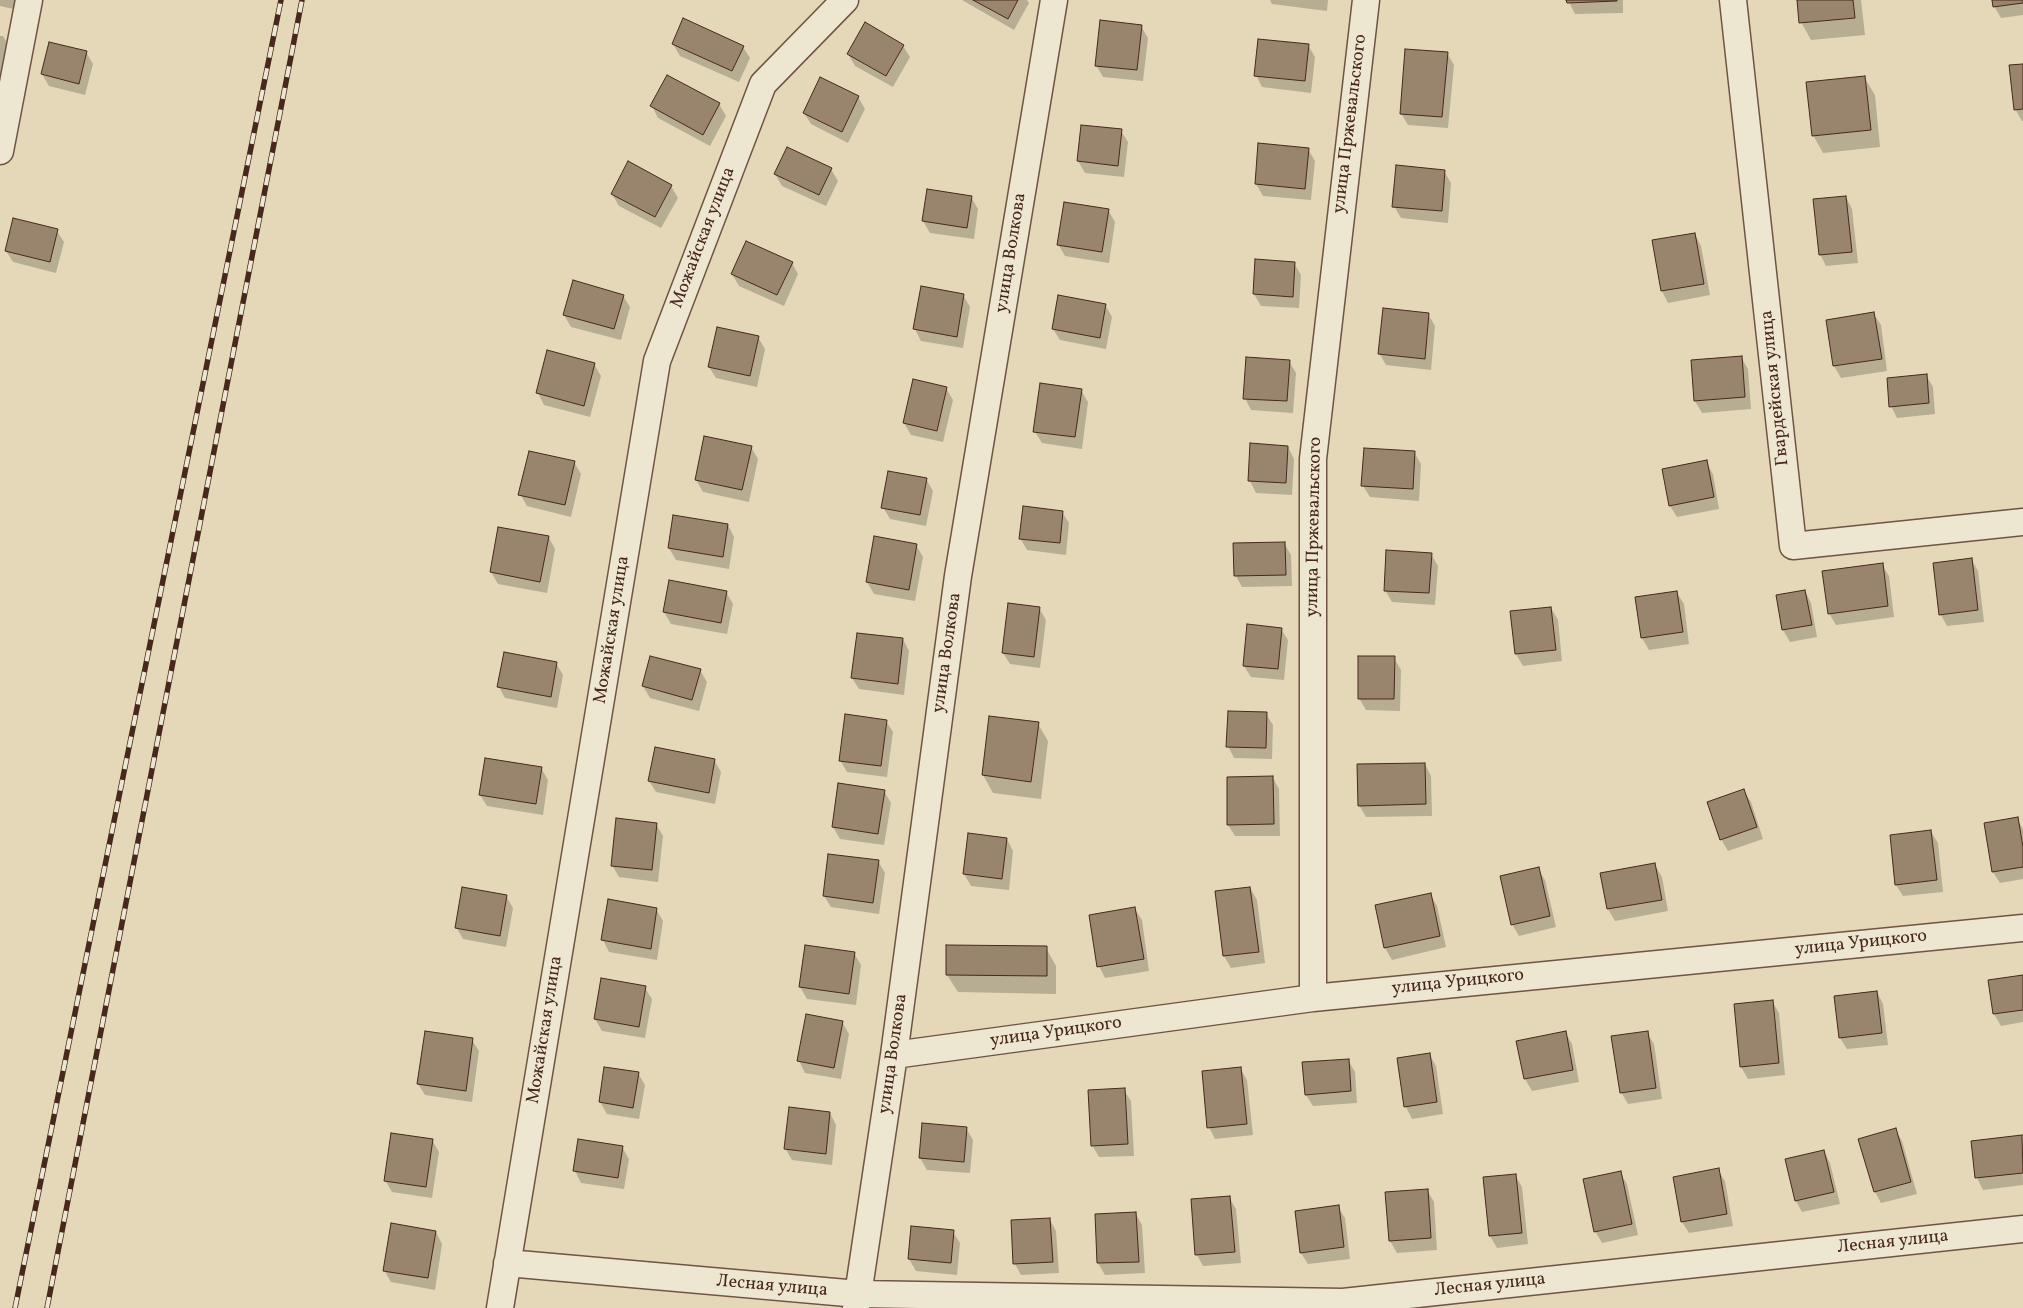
<!DOCTYPE html>
<html>
<head>
<meta charset="utf-8">
<style>
  body { margin:0 }
  canvas { display:block; background:#e4d8b8 }
</style>
</head>
<body>
<canvas width="2023" height="1308"></canvas>
<script>
const c = document.querySelector('canvas').getContext('2d');
c.lineJoin = 'round';
function paint(path, color) { c.fillStyle = color; c.fill(path, 'evenodd'); }
const toPath = rows => new Path2D(rows.map(r => 'M' + r).join(''));
function strokePath(path, color, width, dash) { c.strokeStyle = color; c.lineWidth = width; c.lineCap = dash ? 'butt' : 'round'; c.setLineDash(dash || []); c.stroke(path); }
function drawText(font, color, halo, rows, align = 'center') {
  c.font = font + ' Vollkorn,serif'; c.lineWidth = 5; c.setLineDash([]); c.textBaseline = 'middle'; c.strokeStyle = halo; c.fillStyle = color; for (const [text, x, y, turn = 0] of rows) {
    c.save(); c.translate(x, y); c.rotate((+turn || 0) * Math.PI / 180); c.textAlign = isNaN(turn) ? turn : align; if (halo) c.strokeText(text, 0, 0); c.fillText(text, 0, 0); c.restore();
  }
}
const shadow = toPath([
  [0,0,20,0,18,10,0,6],
  [962,0,1027,0,1029,3,1014,30],
  [1270,0,1328,0,1327,11,1272,4],
  [1568,0,1623,0,1623,13,1575,14],
  [1798,0,1861,0,1865,35,1811,40,1801,22],
  [1993,0,2023,0,2023,15,2001,18,1994,6],
  [1141,26,1148,38,1143,81,1103,77,1096,65],
  [0,36,3,36,10,48,0,83],
  [673,44,743,47,750,58,739,82,680,56],
  [1308,45,1315,57,1311,93,1262,87,1256,75],
  [903,46,910,57,893,87,855,66,848,54],
  [86,52,93,64,85,95,49,86,42,74],
  [1447,53,1454,65,1448,128,1408,125,1401,113],
  [2023,65,2023,121,2022,121,2015,109],
  [1864,77,1875,95,1880,147,1823,153,1813,135],
  [858,97,865,109,848,143,811,124,804,113],
  [719,104,726,116,710,146,658,118,652,106],
  [1121,131,1128,142,1124,177,1085,173,1078,161],
  [1308,149,1315,161,1311,200,1263,196,1256,184],
  [831,169,838,181,826,206,782,186,775,174],
  [1444,171,1451,183,1448,223,1401,218,1394,206],
  [671,186,678,198,661,228,619,206,612,194],
  [971,197,978,209,974,239,930,233,923,221],
  [1846,197,1852,209,1858,263,1826,266,1820,254],
  [1108,210,1115,222,1109,263,1065,256,1058,244],
  [57,231,64,242,56,273,13,262,6,251],
  [1695,234,1701,246,1710,295,1668,303,1662,291],
  [792,263,798,274,784,306,739,286,732,274],
  [1294,263,1301,275,1299,308,1261,306,1254,294],
  [963,295,970,307,963,348,921,341,915,329],
  [623,296,630,307,621,340,571,327,564,315],
  [1105,305,1112,317,1106,349,1060,340,1053,329],
  [1428,314,1435,326,1431,370,1386,365,1379,353],
  [1874,314,1881,325,1887,371,1841,378,1834,366,1828,321],
  [758,337,765,349,757,387,716,378,709,367],
  [1741,357,1748,369,1751,409,1702,413,1695,401,1692,361],
  [1289,361,1296,373,1293,413,1251,410,1245,398],
  [594,364,601,376,590,417,544,405,538,393],
  [1926,375,1933,387,1935,414,1897,418,1891,406],
  [946,388,953,400,943,442,911,435,904,423],
  [1081,390,1088,402,1082,449,1042,443,1035,432],
  [751,447,758,459,749,502,703,492,696,480],
  [1288,447,1294,459,1292,495,1256,493,1250,481],
  [1414,452,1421,464,1419,501,1370,497,1363,486],
  [574,462,581,474,571,517,527,506,520,494],
  [1706,462,1713,474,1719,509,1677,517,1670,506],
  [926,479,933,491,926,526,890,519,883,507],
  [1062,512,1069,523,1066,555,1027,550,1020,538],
  [728,525,734,537,729,569,676,560,669,548],
  [549,538,555,549,547,593,498,584,491,572],
  [1284,543,1291,555,1292,586,1242,587,1236,576],
  [916,545,923,557,915,601,874,594,867,582],
  [1431,554,1438,566,1435,605,1392,602,1385,590],
  [1971,559,1978,571,1984,622,1947,626,1941,615],
  [1882,565,1889,576,1894,617,1836,625,1829,613],
  [1805,591,1811,603,1817,637,1790,642,1783,630],
  [726,592,733,604,727,634,671,624,664,612],
  [1677,593,1684,604,1689,644,1649,650,1642,638,1636,598],
  [1039,608,1046,620,1040,668,1010,664,1003,653],
  [1551,608,1558,620,1562,661,1523,666,1516,654,1511,612],
  [1281,629,1288,640,1284,680,1251,677,1244,666],
  [903,639,909,651,904,695,859,689,852,678],
  [1394,658,1401,670,1400,711,1366,710,1359,698],
  [556,663,563,675,557,708,505,698,499,687],
  [700,670,707,682,699,711,650,698,643,686],
  [1266,714,1273,725,1272,759,1234,758,1228,746],
  [886,721,893,732,887,777,847,772,840,760],
  [1038,724,1048,741,1041,799,993,793,983,775],
  [714,760,721,772,715,804,656,792,649,781],
  [1425,764,1431,776,1432,816,1366,817,1359,805],
  [541,768,548,780,543,815,487,806,480,795],
  [1273,778,1279,789,1280,836,1235,836,1228,825],
  [839,785,884,791,891,803,884,845,840,839,833,827],
  [1744,791,1751,802,1763,839,1728,851,1721,839],
  [2017,819,2023,829,2023,879,2000,883,1993,872],
  [656,824,663,836,658,882,619,877,612,865],
  [1931,832,1938,843,1943,892,1903,896,1896,885],
  [969,835,1007,839,1013,851,1009,890,971,886,964,874],
  [878,861,885,873,879,914,831,907,824,896],
  [1655,865,1662,877,1668,911,1615,921,1608,909,1602,874],
  [1538,869,1545,880,1556,927,1519,936,1512,924],
  [1250,888,1257,900,1265,963,1231,968,1224,956,1216,892],
  [1430,894,1437,906,1446,947,1392,960,1385,948,1376,906],
  [506,896,513,908,506,947,463,939,456,927],
  [656,909,663,921,657,960,609,952,603,940],
  [1135,909,1142,920,1149,971,1105,978,1099,966],
  [1046,948,1056,966,1056,994,958,992,947,975],
  [854,953,861,965,856,1005,807,999,800,987],
  [2023,976,2023,1022,2001,1026,1994,1014,1989,981],
  [645,988,652,999,645,1038,602,1031,595,1019],
  [1877,992,1883,1004,1888,1045,1847,1049,1840,1038],
  [1772,1001,1779,1013,1785,1075,1748,1079,1741,1067,1735,1005],
  [842,1022,849,1034,841,1079,805,1073,799,1061],
  [1565,1032,1572,1044,1579,1082,1532,1091,1525,1079],
  [1647,1033,1654,1044,1662,1099,1628,1104,1621,1092],
  [472,1040,479,1051,472,1102,425,1095,418,1084],
  [1429,1054,1436,1066,1443,1114,1412,1119,1406,1107,1399,1059],
  [1348,1060,1355,1072,1357,1103,1313,1106,1306,1095],
  [1240,1068,1247,1080,1253,1135,1215,1139,1209,1127],
  [638,1073,645,1085,639,1119,607,1114,600,1102],
  [1124,1090,1131,1101,1134,1156,1099,1157,1092,1145],
  [830,1113,836,1125,832,1165,792,1160,785,1148],
  [966,1128,973,1140,970,1173,927,1170,920,1158],
  [1895,1130,1902,1141,1917,1194,1881,1203,1875,1192],
  [2022,1137,2023,1185,1983,1190,1977,1178],
  [432,1140,439,1152,432,1198,392,1192,385,1180],
  [622,1147,629,1159,624,1189,581,1183,575,1171],
  [1824,1151,1830,1163,1840,1204,1802,1212,1796,1201],
  [1718,1170,1725,1181,1733,1226,1689,1233,1682,1222],
  [1620,1173,1627,1184,1638,1235,1602,1243,1595,1231],
  [1515,1175,1522,1187,1528,1244,1497,1248,1490,1236],
  [1427,1190,1434,1202,1437,1250,1397,1253,1390,1241],
  [1229,1197,1236,1209,1241,1263,1203,1266,1197,1255],
  [1338,1207,1345,1218,1350,1259,1308,1264,1301,1253],
  [1136,1214,1142,1225,1145,1273,1105,1275,1098,1263],
  [1050,1220,1056,1231,1059,1273,1021,1275,1015,1264],
  [912,1228,953,1232,960,1243,957,1275,916,1271,909,1259],
  [436,1232,442,1244,435,1290,391,1282,384,1270]
]);
const building = toPath([
  [973,0,1018,0,1008,19,973,0],
  [1566,0,1617,0,1617,1,1567,3,1566,0],
  [1797,0,1853,0,1855,18,1799,23,1797,0],
  [1992,0,2023,0,2023,3,1993,7,1992,0],
  [683,18,744,46,732,71,672,44,683,18],
  [1100,20,1142,25,1137,70,1095,66,1100,20],
  [865,22,904,45,886,76,847,54,865,22],
  [1258,39,1309,44,1305,81,1254,76,1258,39],
  [49,42,87,51,79,84,41,74,49,42],
  [1405,49,1448,52,1442,117,1400,114,1405,49],
  [2023,64,2023,109,2014,110,2009,65,2023,64],
  [667,75,720,103,703,135,650,106,667,75],
  [1865,76,1871,130,1812,136,1806,82,1865,76],
  [820,77,859,96,842,132,803,113,820,77],
  [1081,125,1122,129,1118,166,1077,161,1081,125],
  [1258,143,1309,148,1305,189,1255,184,1258,143],
  [787,147,832,168,819,195,774,174,787,147],
  [628,161,672,185,655,217,611,194,628,161],
  [1396,165,1445,170,1442,211,1392,207,1396,165],
  [927,189,972,196,967,228,922,221,927,189],
  [1846,196,1852,252,1819,255,1813,199,1846,196],
  [1064,202,1109,209,1102,252,1057,245,1064,202],
  [13,218,58,229,50,262,5,251,13,218],
  [1695,233,1704,284,1661,291,1652,240,1695,233],
  [746,241,793,262,777,295,731,274,746,241],
  [1255,259,1295,262,1293,297,1253,294,1255,259],
  [573,280,624,295,614,329,563,315,573,280],
  [921,286,964,294,957,337,913,329,921,286],
  [1058,295,1106,304,1100,338,1052,329,1058,295],
  [1383,308,1429,313,1425,359,1378,354,1383,308],
  [1874,312,1882,359,1833,366,1826,320,1874,312],
  [717,327,759,336,750,376,708,367,717,327],
  [547,350,595,363,584,406,536,393,547,350],
  [1742,356,1745,397,1694,401,1691,360,1742,356],
  [1246,357,1290,360,1287,401,1243,399,1246,357],
  [1927,374,1929,403,1889,407,1887,378,1927,374],
  [913,379,947,387,937,431,903,423,913,379],
  [1040,383,1082,389,1075,437,1033,432,1040,383],
  [704,436,752,446,742,490,695,480,704,436],
  [1250,443,1288,446,1286,483,1248,481,1250,443],
  [1364,448,1415,451,1413,489,1361,486,1364,448],
  [529,451,575,461,565,505,518,495,529,451],
  [1707,460,1714,497,1669,506,1662,469,1707,460],
  [888,471,927,478,920,515,881,508,888,471],
  [1023,506,1063,511,1060,543,1019,539,1023,506],
  [673,515,728,524,723,557,668,548,673,515],
  [498,527,549,536,540,582,490,572,498,527],
  [874,536,917,544,909,590,866,582,874,536],
  [1285,542,1286,575,1234,576,1233,543,1285,542],
  [1386,550,1432,553,1429,593,1384,591,1386,550],
  [1972,558,1978,610,1939,615,1933,563,1972,558],
  [1883,563,1888,606,1828,614,1822,571,1883,563],
  [669,580,727,591,721,623,663,612,669,580],
  [1805,590,1812,625,1782,630,1776,595,1805,590],
  [1677,591,1683,632,1641,638,1635,597,1677,591],
  [1008,603,1040,607,1034,657,1002,653,1008,603],
  [1551,607,1556,650,1515,654,1510,611,1551,607],
  [1247,624,1282,628,1278,669,1243,666,1247,624],
  [857,633,903,638,898,684,851,678,857,633],
  [504,652,557,662,551,697,497,687,504,652],
  [650,656,701,669,692,700,642,686,650,656],
  [1358,656,1395,656,1394,699,1358,699,1358,656],
  [1228,711,1267,712,1266,748,1226,747,1228,711],
  [845,714,887,720,881,766,839,761,845,714],
  [989,716,1039,722,1031,782,982,775,989,716],
  [655,747,715,759,709,793,648,781,655,747],
  [485,758,542,767,536,804,479,795,485,758],
  [1425,763,1426,804,1358,806,1357,764,1425,763],
  [1273,776,1274,824,1227,825,1227,777,1273,776],
  [838,783,885,790,878,834,832,827,838,783],
  [1744,789,1757,827,1720,840,1707,802,1744,789],
  [2018,817,2023,847,2023,867,1992,872,1984,823,2018,817],
  [616,818,657,823,652,870,611,866,616,818],
  [1931,830,1937,880,1895,885,1890,835,1931,830],
  [968,833,1007,838,1002,879,963,874,968,833],
  [828,854,879,860,873,903,823,896,828,854],
  [1655,863,1662,900,1607,909,1600,873,1655,863],
  [1539,867,1550,916,1511,925,1500,876,1539,867],
  [462,887,507,895,500,936,455,928,462,887],
  [1250,887,1259,952,1223,956,1215,891,1250,887],
  [1431,893,1440,936,1384,948,1375,905,1431,893],
  [608,899,657,908,651,949,601,940,608,899],
  [1135,907,1144,959,1097,967,1089,915,1135,907],
  [805,945,855,952,849,994,799,987,805,945],
  [946,945,1047,946,1047,976,946,975,946,945],
  [2023,975,2023,1010,1993,1014,1988,980,2023,975],
  [601,978,646,986,639,1027,594,1019,601,978],
  [1877,991,1882,1033,1839,1038,1834,996,1877,991],
  [1773,1000,1779,1063,1740,1067,1734,1004,1773,1000],
  [806,1014,843,1021,834,1068,797,1061,806,1014],
  [425,1031,473,1038,466,1091,417,1084,425,1031],
  [1566,1031,1573,1070,1524,1079,1516,1041,1566,1031],
  [1648,1031,1656,1088,1620,1093,1611,1036,1648,1031],
  [1430,1053,1437,1102,1404,1107,1397,1058,1430,1053],
  [1349,1059,1351,1091,1305,1095,1302,1062,1349,1059],
  [604,1067,639,1072,633,1108,599,1102,604,1067],
  [1241,1067,1247,1124,1207,1128,1202,1071,1241,1067],
  [1125,1088,1128,1144,1091,1146,1088,1090,1125,1088],
  [789,1107,830,1112,826,1154,784,1149,789,1107],
  [922,1123,967,1127,964,1162,919,1158,922,1123],
  [1896,1128,1911,1182,1874,1192,1858,1139,1896,1128],
  [391,1133,433,1139,426,1187,384,1181,391,1133],
  [2022,1135,2023,1173,1975,1178,1971,1141,2022,1135],
  [578,1139,623,1146,618,1178,573,1171,578,1139],
  [1824,1150,1834,1192,1795,1201,1785,1159,1824,1150],
  [1719,1168,1727,1214,1681,1222,1673,1177,1719,1168],
  [1621,1171,1632,1224,1594,1232,1583,1179,1621,1171],
  [1516,1174,1522,1233,1489,1236,1483,1177,1516,1174],
  [1428,1189,1431,1238,1389,1241,1385,1192,1428,1189],
  [1230,1196,1235,1252,1195,1255,1191,1199,1230,1196],
  [1339,1205,1344,1247,1300,1253,1295,1211,1339,1205],
  [1136,1212,1139,1262,1097,1263,1095,1214,1136,1212],
  [1050,1218,1053,1262,1013,1264,1011,1220,1050,1218],
  [391,1223,436,1231,428,1278,383,1271,391,1223],
  [911,1226,954,1230,951,1263,908,1259,911,1226]
]);
const minor = toPath([
  [1733,0,1793,546,2023,522],
  [0,151,29,0],
  [1313,998,1313,459,1366,0],
  [894,1055,1313,998,2023,928],
  [507,1263,858,1294,1343,1302,2023,1229],
  [500,1308,657,361,763,84,845,0],
  [856,1308,894,1055,958,576,1054,0]
]);
const rail = toPath([
  [15,1308,281,0],
  [47,1308,302,0]
]);
const streetNames = [
  ["улица Пржевальского",1351,124,-83],
  ["Можайская улица",704,238,-69],
  ["улица Волкова",1012,253,-81],
  ["Гвардейская улица",1776,388,-96],
  ["улица Пржевальского",1315,527,-89],
  ["Можайская улица",613,630,-81],
  ["улица Волкова",948,653,-82],
  ["улица Урицкого",1861,944,-6],
  ["улица Урицкого",1458,983,-6],
  ["Можайская улица",546,1030,-81],
  ["улица Урицкого",1056,1033,-8],
  ["улица Волкова",894,1054,-82],
  ["Лесная улица",1893,1243,-6],
  ["Лесная улица",1490,1286,-6],
  ["Лесная улица",772,1287,5]
];
paint(shadow, '#0003');
paint(building, '#99846d');
strokePath(building, '#48281c', 1);
strokePath(minor, '#6f5443', 29);
strokePath(minor, '#ede6d1', 26);
strokePath(rail, '#48281c', 5.5);
strokePath(rail, '#ede6d1', 4, [11]);
drawText('18px', '#48281c', '#ede6d1', streetNames);
</script>
</body>
</html>
